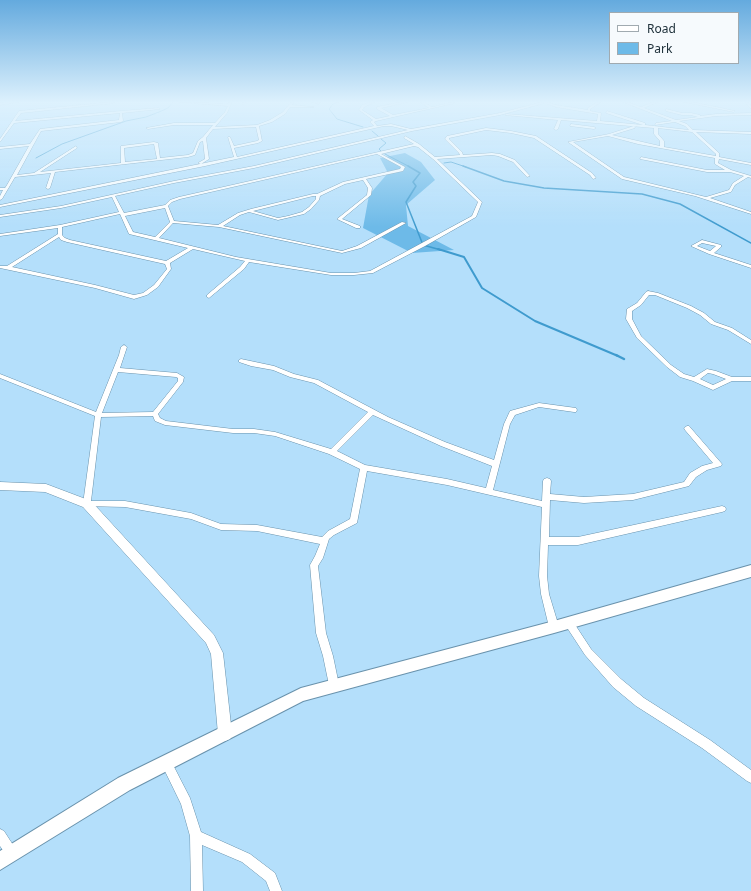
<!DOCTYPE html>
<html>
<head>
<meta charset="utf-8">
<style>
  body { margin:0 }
  #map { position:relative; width:751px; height:891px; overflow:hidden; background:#b4dffb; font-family:"Noto Sans",sans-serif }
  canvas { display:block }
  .legend { position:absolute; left:609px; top:12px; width:130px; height:52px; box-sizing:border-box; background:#f6fafd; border:1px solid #a0aab0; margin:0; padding:5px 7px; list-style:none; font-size:12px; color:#20323c }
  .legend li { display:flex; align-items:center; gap:8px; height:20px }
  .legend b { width:20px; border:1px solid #a0aab0 }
</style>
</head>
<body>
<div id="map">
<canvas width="751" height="891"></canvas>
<ul class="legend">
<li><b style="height:5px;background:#fff"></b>Road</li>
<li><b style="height:11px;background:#6dbae8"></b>Park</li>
</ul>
</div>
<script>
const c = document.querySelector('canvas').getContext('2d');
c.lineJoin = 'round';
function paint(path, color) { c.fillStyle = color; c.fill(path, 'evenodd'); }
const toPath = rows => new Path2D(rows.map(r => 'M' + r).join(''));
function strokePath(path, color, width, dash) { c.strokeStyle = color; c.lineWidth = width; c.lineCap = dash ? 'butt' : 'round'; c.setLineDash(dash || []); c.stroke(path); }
const green = toPath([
  [405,153,421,162,435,180,406,205,408,226,454,250,412,253,363,228,369,195,388,173,380,158]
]);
const streamFar3 = toPath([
  [339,102,333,104,329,109,337,119,363,127],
  [372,131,378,136],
  [381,139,386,143,379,149,381,151],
  [385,154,410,167],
  [36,158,62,144,126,121,146,117,159,112,168,108,173,102],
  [444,163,451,162,466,167]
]);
const streamFar2 = toPath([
  [408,166,420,173,413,182,416,186,406,202,423,245,441,250],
  [463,166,504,181,544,188,642,194,680,204,751,243]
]);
const streamFar1 = toPath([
  [438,249,464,257,482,288,535,321,618,356]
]);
const stream = toPath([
  [616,355,624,359]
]);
const minor = toPath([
  [6,102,19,102,0,105,0,103,6,102],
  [111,102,115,103,21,113,15,121,121,111,159,108,160,109,122,113,123,121,121,122,41,131,17,175,34,173,76,146,77,148,40,172,121,163,121,146,154,142,158,143,160,158,188,155,193,153,198,141,203,137,213,125,174,125,148,129,146,128,174,123,215,123,225,112,228,106,179,102,229,104,229,102,232,102,227,113,215,127,257,125,270,120,283,112,291,102,294,102,292,105,314,107,290,107,285,114,272,122,259,126,262,141,258,143,234,148,237,157,374,126,370,122,373,120,359,110,362,105,370,102,375,102,364,107,362,110,376,119,390,116,377,109,377,107,401,102,408,102,381,108,393,115,429,108,420,102,424,102,432,107,453,102,455,103,376,121,374,122,377,126,391,124,411,129,500,113,542,102,548,102,556,105,588,110,588,108,597,102,601,102,590,109,590,111,601,113,600,121,643,125,606,113,607,111,645,123,645,125,689,130,685,126,675,122,655,125,656,123,672,121,623,102,628,102,641,107,653,102,658,102,644,108,676,120,698,117,691,115,682,115,666,111,666,109,682,113,691,113,700,115,700,116,716,114,751,113,751,115,716,116,679,121,687,124,693,130,751,132,751,134,696,132,719,153,719,157,751,163,751,165,719,159,718,163,731,170,751,176,751,178,748,177,735,185,731,192,710,198,751,212,751,214,695,196,622,179,568,142,609,134,634,126,635,128,612,135,660,146,660,141,654,134,654,128,561,120,558,129,556,130,554,129,558,120,505,115,506,114,597,121,598,114,556,107,545,103,500,115,412,131,254,168,174,183,115,196,124,213,165,205,170,200,179,197,414,144,404,138,405,136,419,144,435,157,460,155,459,153,445,139,447,136,486,128,511,131,536,136,592,173,596,178,593,179,590,175,534,138,511,133,486,130,449,138,449,139,462,152,463,155,492,153,500,154,515,160,530,176,527,177,513,162,498,156,492,155,437,159,482,202,476,217,425,246,373,273,354,275,331,275,249,262,244,269,209,298,207,297,207,295,240,267,245,261,193,249,170,263,171,269,158,287,147,295,134,299,95,288,0,268,0,266,7,266,58,234,58,228,0,236,0,234,60,225,119,212,112,197,61,208,0,217,0,215,61,206,174,181,254,166,408,130,391,126,384,126,205,166,0,207,0,205,234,157,228,137,230,137,234,146,257,141,259,140,256,127,213,129,206,138,209,159,201,164,198,163,205,159,203,141,200,142,195,155,188,157,55,172,50,188,48,189,46,188,51,173,15,177,2,199,0,200,0,196,3,190,0,190,0,188,5,188,7,185,29,146,0,149,0,147,30,144,40,129,119,120,120,113,14,123,0,142,0,139,19,111,111,102],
  [658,128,692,132,716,154,716,156,664,147,664,141,658,134,658,128],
  [608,136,638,144,715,158,715,164,725,170,707,170,641,157,640,159,707,172,730,172,744,176,733,183,729,190,706,197,624,177,573,142,608,136],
  [154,144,157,159,125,162,124,148,154,144],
  [414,146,418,147,433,159,478,202,472,216,370,271,354,273,331,273,236,257,159,238,173,223,219,227,342,253,361,248,406,223,402,222,357,246,342,251,223,226,240,215,249,212,278,220,304,214,311,209,319,200,320,196,345,184,363,180,368,188,367,195,337,219,356,228,360,228,360,226,342,219,371,195,372,188,366,179,403,171,405,167,381,154,414,146],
  [377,154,401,167,400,169,343,182,317,194,313,194,251,209,238,213,218,225,174,221,168,206,172,202,180,199,377,154],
  [313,196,316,196,316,199,309,207,302,212,288,216,278,218,253,211,313,196],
  [165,208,170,222,155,237,133,232,125,216,165,208],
  [120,214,129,234,188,248,166,261,70,240,65,238,62,235,62,227,120,214],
  [59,237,61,240,67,242,165,264,167,269,154,285,143,293,134,295,95,285,12,267,59,237],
  [243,102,246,102,243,105,242,104,243,102],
  [312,102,320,102,320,103,319,104,312,102],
  [684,102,692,102,735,111,734,112,684,102],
  [745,102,748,102,751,106,751,109,745,102],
  [571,124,594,127,596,128,594,129,570,126,571,124],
  [702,240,721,245,721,247,714,253,751,265,751,268,709,254,691,246,702,240],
  [702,243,716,246,710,251,697,246,702,243],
  [648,291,658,293,691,306,704,313,715,322,732,328,751,340,751,344,728,330,711,324,700,315,687,308,655,295,649,295,641,305,632,311,632,319,641,336,671,365,684,374,694,377,707,369,716,371,732,377,751,377,751,381,732,381,713,390,693,381,680,377,667,367,637,338,626,319,627,309,637,303,646,292,648,291],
  [708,373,713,374,726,379,713,385,700,379,708,373],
  [124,345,127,347,120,368,177,373,184,377,183,382,158,414,160,418,166,421,233,429,254,429,275,432,331,449,368,412,314,383,290,377,273,370,251,366,239,362,239,360,241,359,274,366,294,374,318,380,388,417,445,442,494,460,504,424,510,411,539,403,576,408,577,410,576,412,574,412,539,407,515,415,510,424,493,490,542,501,543,481,544,479,547,478,550,479,551,481,550,494,584,497,633,494,684,482,690,473,702,466,713,463,685,430,684,428,687,426,689,426,722,464,721,466,707,470,696,477,689,486,633,500,584,503,550,500,549,537,578,537,722,506,725,507,726,509,725,511,722,512,578,545,548,545,547,576,549,594,559,627,557,630,554,632,551,630,549,627,541,594,539,576,542,507,447,485,367,471,357,523,334,535,329,539,323,558,318,566,326,633,333,656,339,685,338,689,334,690,330,689,329,685,323,656,316,633,310,565,315,556,320,544,257,531,221,530,191,519,125,507,84,506,83,504,95,416,0,378,0,374,96,412,119,355,121,347,124,345],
  [118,372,176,377,178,378,178,381,153,412,102,413,118,372],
  [373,415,441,446,492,466,486,488,447,479,365,465,337,451,373,415],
  [153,416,155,421,165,425,233,433,254,433,275,436,329,454,360,469,350,519,328,531,322,537,257,525,221,524,191,513,125,501,91,501,101,417,153,416],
  [569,619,572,620,591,649,621,679,644,698,710,740,751,770,751,783,747,781,702,748,636,706,613,687,585,655,564,623,566,620,569,619],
  [166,758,170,759,190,798,201,832,250,854,275,873,282,891,270,891,266,881,242,862,202,845,203,891,191,891,190,836,181,804,161,763,162,759,166,758],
  [0,829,4,831,15,848,17,852,15,856,11,858,7,856,0,846,0,829]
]);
const tertiary = toPath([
  [0,482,46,484,91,501,214,635,223,653,232,734,230,739,225,741,220,739,218,734,211,654,206,643,83,507,45,492,0,490,0,482]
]);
const secondary = toPath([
  [751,565,751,577,554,633,303,701,130,790,0,870,0,851,118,778,301,688,554,621,751,565]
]);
paint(green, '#6dbae8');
strokePath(streamFar3, '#3f9bce', 1);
strokePath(streamFar2, '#3f9bce', 1.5);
strokePath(streamFar1, '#3f9bce', 2);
strokePath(stream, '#3f9bce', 2.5);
strokePath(minor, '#6992ac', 1);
strokePath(tertiary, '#6992ac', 1);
strokePath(secondary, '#6992ac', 2);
paint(minor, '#fff');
paint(tertiary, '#fff');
paint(secondary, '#fff');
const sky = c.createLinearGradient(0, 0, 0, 227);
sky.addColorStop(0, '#64aade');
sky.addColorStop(0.45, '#ddf1fd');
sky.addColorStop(1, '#ddf1fd00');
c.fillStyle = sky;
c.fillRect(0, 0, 751, 227);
</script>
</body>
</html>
